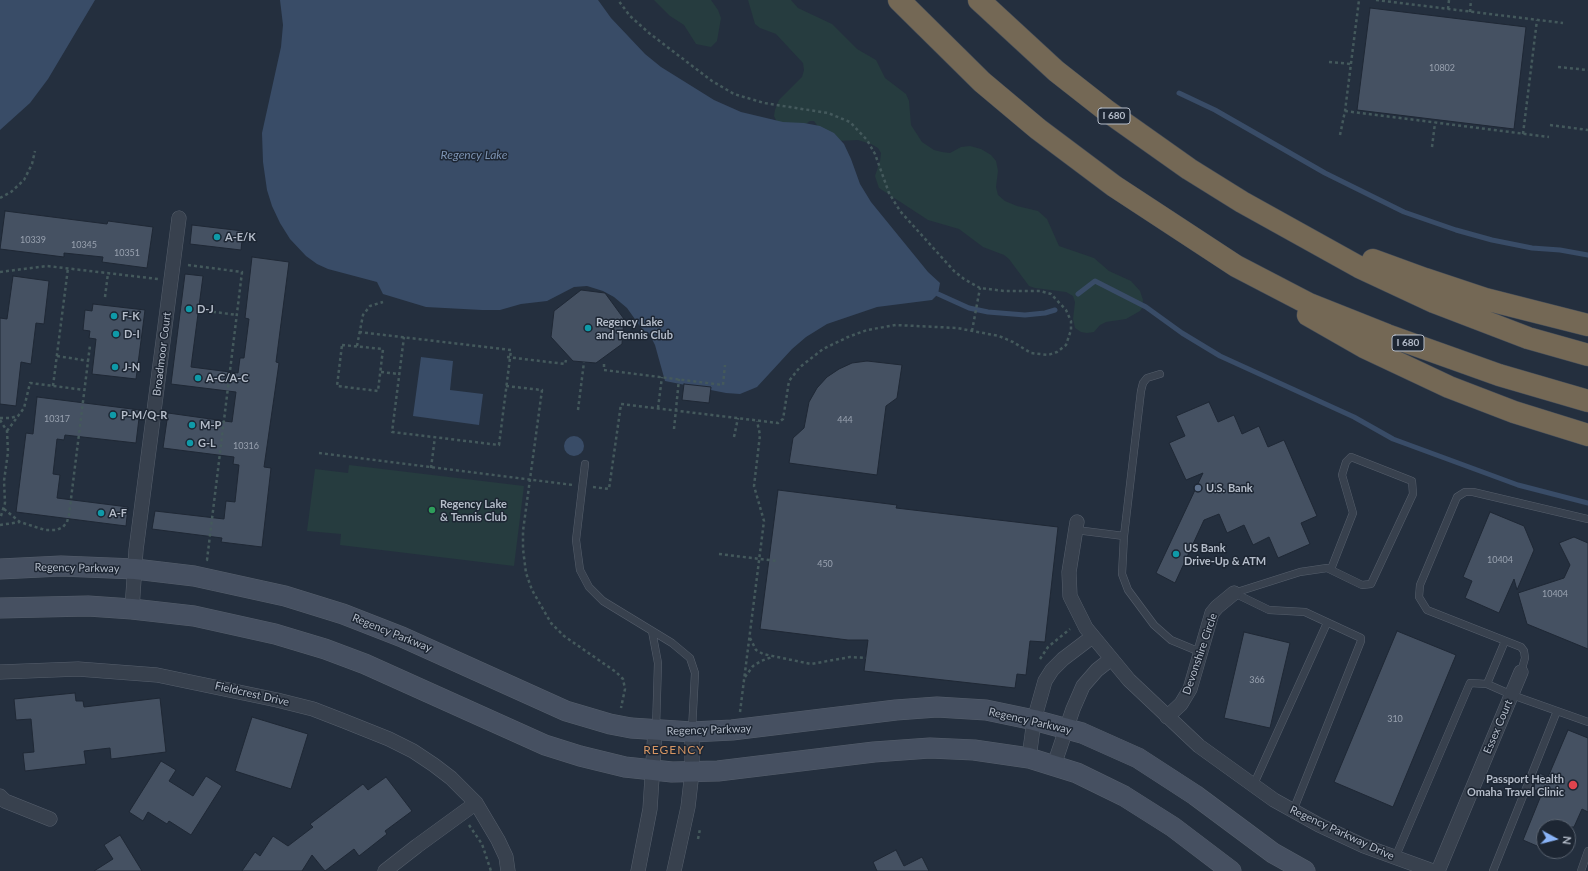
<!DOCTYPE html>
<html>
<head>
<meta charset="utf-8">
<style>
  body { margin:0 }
  #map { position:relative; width:1588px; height:871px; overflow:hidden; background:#242f3e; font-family:Lato,sans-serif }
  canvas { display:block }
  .north { position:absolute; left:1536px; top:819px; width:40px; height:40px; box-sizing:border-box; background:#1d2633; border:1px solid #59626f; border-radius:50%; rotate:97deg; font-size:11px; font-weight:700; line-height:16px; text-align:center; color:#b4bcc9 }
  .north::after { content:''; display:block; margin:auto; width:14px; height:18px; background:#8ab4f8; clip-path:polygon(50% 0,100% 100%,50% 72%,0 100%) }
</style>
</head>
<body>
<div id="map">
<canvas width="1588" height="871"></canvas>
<div class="north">N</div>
</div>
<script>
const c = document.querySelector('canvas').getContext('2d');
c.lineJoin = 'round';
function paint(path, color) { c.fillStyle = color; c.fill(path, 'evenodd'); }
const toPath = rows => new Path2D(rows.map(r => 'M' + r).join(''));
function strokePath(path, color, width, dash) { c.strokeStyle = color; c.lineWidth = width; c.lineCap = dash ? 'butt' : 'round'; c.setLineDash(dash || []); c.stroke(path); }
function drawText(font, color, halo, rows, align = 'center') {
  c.font = font + ' Lato,sans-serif'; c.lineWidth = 3; c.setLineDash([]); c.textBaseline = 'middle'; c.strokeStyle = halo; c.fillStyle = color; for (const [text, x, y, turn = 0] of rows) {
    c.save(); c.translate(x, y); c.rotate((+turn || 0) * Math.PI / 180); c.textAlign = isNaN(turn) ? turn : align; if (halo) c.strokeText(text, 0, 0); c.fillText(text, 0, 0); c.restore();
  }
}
const green = toPath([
  [654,0,711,0,718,10,721,18,717,41,711,47,696,44,684,25,670,16],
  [748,0,791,0,798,8,832,24,857,49,876,60,885,78,906,94,909,101,911,125,922,142,934,150,942,152,950,153,961,147,970,146,981,149,991,155,996,161,998,171,996,187,998,195,1005,201,1017,206,1038,211,1047,219,1059,246,1094,258,1109,271,1131,281,1140,291,1143,300,1142,308,1140,311,1126,319,1106,322,1100,325,1094,332,1087,333,1081,332,1075,328,1073,319,1075,302,1073,296,1066,292,1035,288,1029,286,1009,259,1004,255,983,247,959,229,928,220,879,188,875,176,880,161,881,153,878,148,871,144,858,140,836,141,821,131,814,121,810,121,802,127,777,122,774,116,775,110,779,100,802,77,804,70,803,63,776,34,760,28,755,24],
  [349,465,524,486,514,566,340,545,341,534,307,531,315,469,348,473]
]);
const water = toPath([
  [0,0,95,0,48,79,30,103,0,130],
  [280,0,598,0,611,18,645,54,661,67,714,100,741,112,783,122,804,123,820,126,834,133,844,144,851,159,860,184,871,202,928,272,940,283,938,294,932,300,877,307,827,324,806,337,792,349,757,387,740,394,726,393,665,381,655,345,650,335,642,329,627,308,614,297,603,291,587,286,574,287,547,301,521,304,500,310,482,310,426,307,383,294,377,282,328,269,317,264,306,256,290,239,280,223,272,206,267,190,263,162,262,133,281,47,283,25],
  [421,357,453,361,450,390,483,394,479,425,413,416],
  '564 446a10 10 0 1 1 20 0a10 10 0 1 1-20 0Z'
]);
const stream = toPath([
  [1179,93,1215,110,1325,173,1404,212,1456,230,1492,240,1532,248,1560,250,1588,255],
  [938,294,969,308,988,312,1025,315,1045,313,1055,310],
  [1078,294,1095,281,1146,307,1182,333,1220,356,1354,417,1393,439,1518,485,1588,503]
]);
const building = toPath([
  [1370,8,1526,27,1514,129,1357,110,1370,8],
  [5,211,107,224,108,221,153,227,147,268,102,262,103,257,64,253,64,257,0,249,5,211],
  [192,225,243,231,241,250,190,244,192,225],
  [252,257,289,262,276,362,279,363,264,467,271,468,262,547,221,542,222,538,152,529,155,511,224,519,226,501,235,502,239,465,233,464,234,457,163,448,168,413,232,422,236,392,171,384,185,274,203,276,191,367,238,373,240,358,244,358,249,319,245,318,252,257],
  [13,276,49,281,44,324,36,323,31,364,21,362,16,406,0,404,0,318,7,319,13,276],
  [581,290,605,293,624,319,622,344,596,363,573,361,551,337,554,311,581,290],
  [93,304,145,310,136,379,92,374,96,339,89,338,90,331,83,330,85,310,92,311,93,304],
  [867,361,902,365,897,398,886,406,877,475,789,463,793,438,804,428,809,402,817,388,827,377,839,369,852,363,867,361],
  [684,384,711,387,709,403,682,400,684,384],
  [37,397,140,410,136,443,65,435,64,440,57,439,53,474,60,475,57,498,128,507,126,526,16,512,26,433,33,434,37,397],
  [1209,402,1218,422,1234,415,1242,434,1259,426,1268,447,1284,440,1317,516,1301,523,1310,544,1278,558,1269,537,1253,545,1244,525,1227,533,1219,514,1204,520,1175,583,1156,573,1203,473,1186,480,1169,443,1185,436,1176,416,1209,402],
  [778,490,897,505,896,508,1058,527,1045,642,1030,641,1026,675,1017,674,1015,688,864,671,868,640,848,640,760,629,778,490],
  [1490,512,1524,526,1534,550,1517,590,1514,579,1499,613,1465,598,1472,581,1463,577,1490,512],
  [1574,537,1588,543,1588,649,1527,624,1518,593,1564,578,1570,565,1559,543,1574,537],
  [1397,631,1456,655,1393,807,1334,782,1397,631],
  [1244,632,1290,643,1270,728,1224,718,1244,632],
  [75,693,76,701,83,701,84,707,160,698,166,752,111,759,110,748,84,751,86,764,25,771,23,753,34,752,31,719,16,720,14,699,75,693],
  [252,717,308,734,291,789,235,771,252,717],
  [1568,730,1588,738,1588,812,1582,809,1574,827,1544,827,1544,849,1523,840,1542,793,1533,789,1539,773,1548,777,1568,730],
  [161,761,176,770,169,781,193,796,206,776,222,786,191,835,169,821,167,824,148,812,143,821,129,812,161,761],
  [386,777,412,811,385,831,387,834,359,856,354,849,325,871,312,855,302,871,242,871,255,852,260,856,273,836,288,846,313,827,310,824,363,784,368,790,386,777],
  [120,835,142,871,94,871,113,859,104,845,120,835],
  [896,850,904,866,922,857,929,871,877,871,873,862,896,850]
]);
const path = toPath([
  [1376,0,1563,23],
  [1448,9,1449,0],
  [1470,12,1471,0],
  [1329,62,1351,64],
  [1558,67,1588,70],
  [1345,111,1549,137],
  [1550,125,1588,130],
  [1523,134,1537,20],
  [1340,135,1345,111,1359,0],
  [1432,147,1435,123],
  [0,198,11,192,24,180,32,164,35,151],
  [188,265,242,272,207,560,205,559],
  [0,272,47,266,158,279],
  [105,297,108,273],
  [207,311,237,315],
  [972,331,980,288],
  [359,332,511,350,499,445,392,432,404,337],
  [342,345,383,349,378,391,337,386,342,345],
  [357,346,363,315,370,306,383,302],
  [57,356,89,361],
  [507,357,565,364,566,360],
  [604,364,604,370,723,385,725,365],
  [381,372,399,374],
  [53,386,68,268],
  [506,386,542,390,523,531,523,549,526,573,532,590,551,623,564,636,616,672,623,679,625,689,621,708],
  [658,408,662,377],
  [578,410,584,362],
  [0,418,11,418,17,416],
  [0,420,7,431,8,452,4,481,5,503,0,519],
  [674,429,679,379],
  [7,431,24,408,30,383,85,390],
  [734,437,738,418],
  [319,453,573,485],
  [431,468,435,437],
  [593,487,609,489,621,404,778,423,783,419,784,413,789,381,800,367,823,349,848,337,867,330,896,325,957,328,999,336,1013,342,1031,353,1048,355,1057,352,1066,345,1071,330,1071,321,1066,310,1051,294,1040,291,1004,291,980,288,964,279,954,271,900,211,889,193,875,154,867,140,850,122,828,113,764,103,734,94,712,81,649,33,630,16,618,0],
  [4,509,20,522,45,530,57,530,63,527,67,522,69,515,90,345],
  [0,525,20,522],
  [719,554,777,561],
  [750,638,756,650,763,654,811,664,850,657,866,658],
  [1040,659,1048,647,1070,629],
  [745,677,753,666,761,661,772,657],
  [740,712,764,521,754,486,760,435,757,421],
  [469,825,482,844,491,871],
  [698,839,700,829]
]);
const service = toPath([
  [1160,374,1147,378,1143,383,1141,391,1124,536,1122,574,1128,590,1154,625,1171,640,1200,652],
  [585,464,576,540,580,570,589,587,603,601,672,643,690,658,695,673,692,730],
  [1076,530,1124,536],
  [1234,593,1300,572,1327,568,1362,585,1371,584,1413,494,1412,481,1351,457,1346,462,1342,475,1353,513,1331,569],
  [1234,593,1269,610,1305,612,1361,638,1361,641,1293,811],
  [652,631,658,663,656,728],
  [1521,672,1525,658,1524,651,1521,647,1427,610,1419,597,1420,585,1457,497,1465,492,1473,492,1588,519],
  [1487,684,1505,641],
  [1253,786,1327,623],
  [1395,858,1470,683,1487,684,1512,695,1588,722],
  [1493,871,1557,711],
  [1581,871,1588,851]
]);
const minor = toPath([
  [1077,522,1069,572,1070,596,1086,628,1129,680,1199,746,1274,800,1319,825,1364,846,1433,871],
  [132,609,136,550,179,218],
  [0,672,78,669,157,675,277,700,313,709,344,721,389,739,413,751,434,765,451,778,476,803,498,840,506,857,508,871],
  [1167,717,1181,704,1190,689,1212,613,1217,607,1234,593],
  [1029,758,1034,720,1045,681,1052,670,1063,659,1092,637],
  [1054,765,1073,709,1083,686,1097,670,1111,659],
  [0,796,5,801,50,819],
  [385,871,417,846,476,803],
  [638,871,650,809,655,731],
  [674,871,688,807,692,772,692,732],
  [1438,871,1521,672]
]);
const secondary = toPath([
  [0,569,61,566,135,569,194,576,285,596,343,614,402,637,566,711,610,724,631,728,692,732,732,730,896,710,937,707,986,710,1034,720,1082,733,1138,758,1195,795,1273,853,1305,871],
  [0,608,88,606,132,609,194,616,275,634,325,649,365,664,545,745,580,756,625,767,672,772,718,771,874,752,930,748,974,750,1029,758,1077,773,1124,796,1173,827,1231,871]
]);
const motorway = toPath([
  [899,0,982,82,1038,129,1114,186,1236,266,1309,304,1387,335,1499,375,1588,401],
  [979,0,1056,71,1107,111,1189,169,1242,202,1359,267,1434,302,1528,338,1588,355],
  [1373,260,1425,279,1485,299,1588,325],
  [1308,315,1364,347,1449,387,1514,412,1588,435]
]);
const markers = [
  [217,237,4,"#0f9aa8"],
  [189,309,4,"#0f9aa8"],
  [114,316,4,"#0f9aa8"],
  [588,328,4,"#0f9aa8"],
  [116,334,4,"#0f9aa8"],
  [115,367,4,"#0f9aa8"],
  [198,378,4,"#0f9aa8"],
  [113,415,4,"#0f9aa8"],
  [192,425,4,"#0f9aa8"],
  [190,443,4,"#0f9aa8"],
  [1198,488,4,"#5c6f8a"],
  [432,510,4,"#2e9e5b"],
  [101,513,4,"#0f9aa8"],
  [1176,554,4,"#0f9aa8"],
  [1573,785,5,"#e0444e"]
];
const numberNames = [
  ["10802",1442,68],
  ["10339",33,240],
  ["10345",84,245],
  ["10351",127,253],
  ["10317",57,419],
  ["444",845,420],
  ["10316",246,446],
  ["10404",1500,560],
  ["450",825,564],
  ["10404",1555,594],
  ["366",1257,680],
  ["310",1395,719]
];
const shields = [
  [1114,116,32],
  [1408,343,32]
];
const shieldNames = [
  ["I 680",1114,116],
  ["I 680",1408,343]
];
const poiNames = [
  ["A-E/K",225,237],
  ["D-J",197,309],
  ["F-K",122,316],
  ["Regency Lake",596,322],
  ["and Tennis Club",596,335],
  ["D-I",124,334],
  ["J-N",123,367],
  ["A-C/A-C",206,378],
  ["P-M/Q-R",121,415],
  ["M-P",200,425],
  ["G-L",198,443],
  ["U.S. Bank",1206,488],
  ["Regency Lake",440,504],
  ["& Tennis Club",440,517],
  ["A-F",109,513],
  ["US Bank",1184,548],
  ["Drive-Up & ATM",1184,561],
  ["Passport Health",1564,779,"right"],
  ["Omaha Travel Clinic",1564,792,"right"]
];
const streetNames = [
  ["Broadmoor Court",162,354,-83],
  ["Regency Parkway",77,568,1],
  ["Regency Parkway",392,633,22],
  ["Devonshire Circle",1200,654,-71],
  ["Fieldcrest Drive",252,694,13],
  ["Regency Parkway",1030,721,13],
  ["Essex Court",1498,727,-67],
  ["Regency Parkway",709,730,-2],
  ["Regency Parkway Drive",1342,833,25]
];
const waterNames = [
  ["Regency Lake",474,155]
];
const neighbourhoodNames = [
  ["REGENCY",674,750]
];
paint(green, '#263c3f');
paint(water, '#394c67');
strokePath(stream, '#394c67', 5);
paint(building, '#455162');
strokePath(building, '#1f2835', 1);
strokePath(service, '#565f6c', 8);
strokePath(minor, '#565f6c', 15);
strokePath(secondary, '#565f6c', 21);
strokePath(motorway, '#434c59', 23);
strokePath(path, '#44595c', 2.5, [3, 3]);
strokePath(service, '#38414e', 7);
strokePath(minor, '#38414e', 14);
strokePath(secondary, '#465061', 20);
strokePath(motorway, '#746855', 22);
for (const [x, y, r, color] of markers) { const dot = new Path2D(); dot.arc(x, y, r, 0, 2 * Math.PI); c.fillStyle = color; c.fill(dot); strokePath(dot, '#1d2633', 1.5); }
drawText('9px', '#98a1af', null, numberNames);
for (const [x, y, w] of shields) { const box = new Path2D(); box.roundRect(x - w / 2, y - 8, w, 16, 3); c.fillStyle = '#1d2633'; c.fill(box); strokePath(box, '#b4bcc9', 1); }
drawText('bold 10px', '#b4bcc9', null, shieldNames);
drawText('bold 11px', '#b4bcc9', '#1d2633', poiNames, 'left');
drawText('11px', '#b4bcc9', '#1d2633', streetNames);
drawText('italic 12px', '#7c92b1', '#1d2633', waterNames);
c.letterSpacing = '1px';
drawText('12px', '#d59563', '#1d2633', neighbourhoodNames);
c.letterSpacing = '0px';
</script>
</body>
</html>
